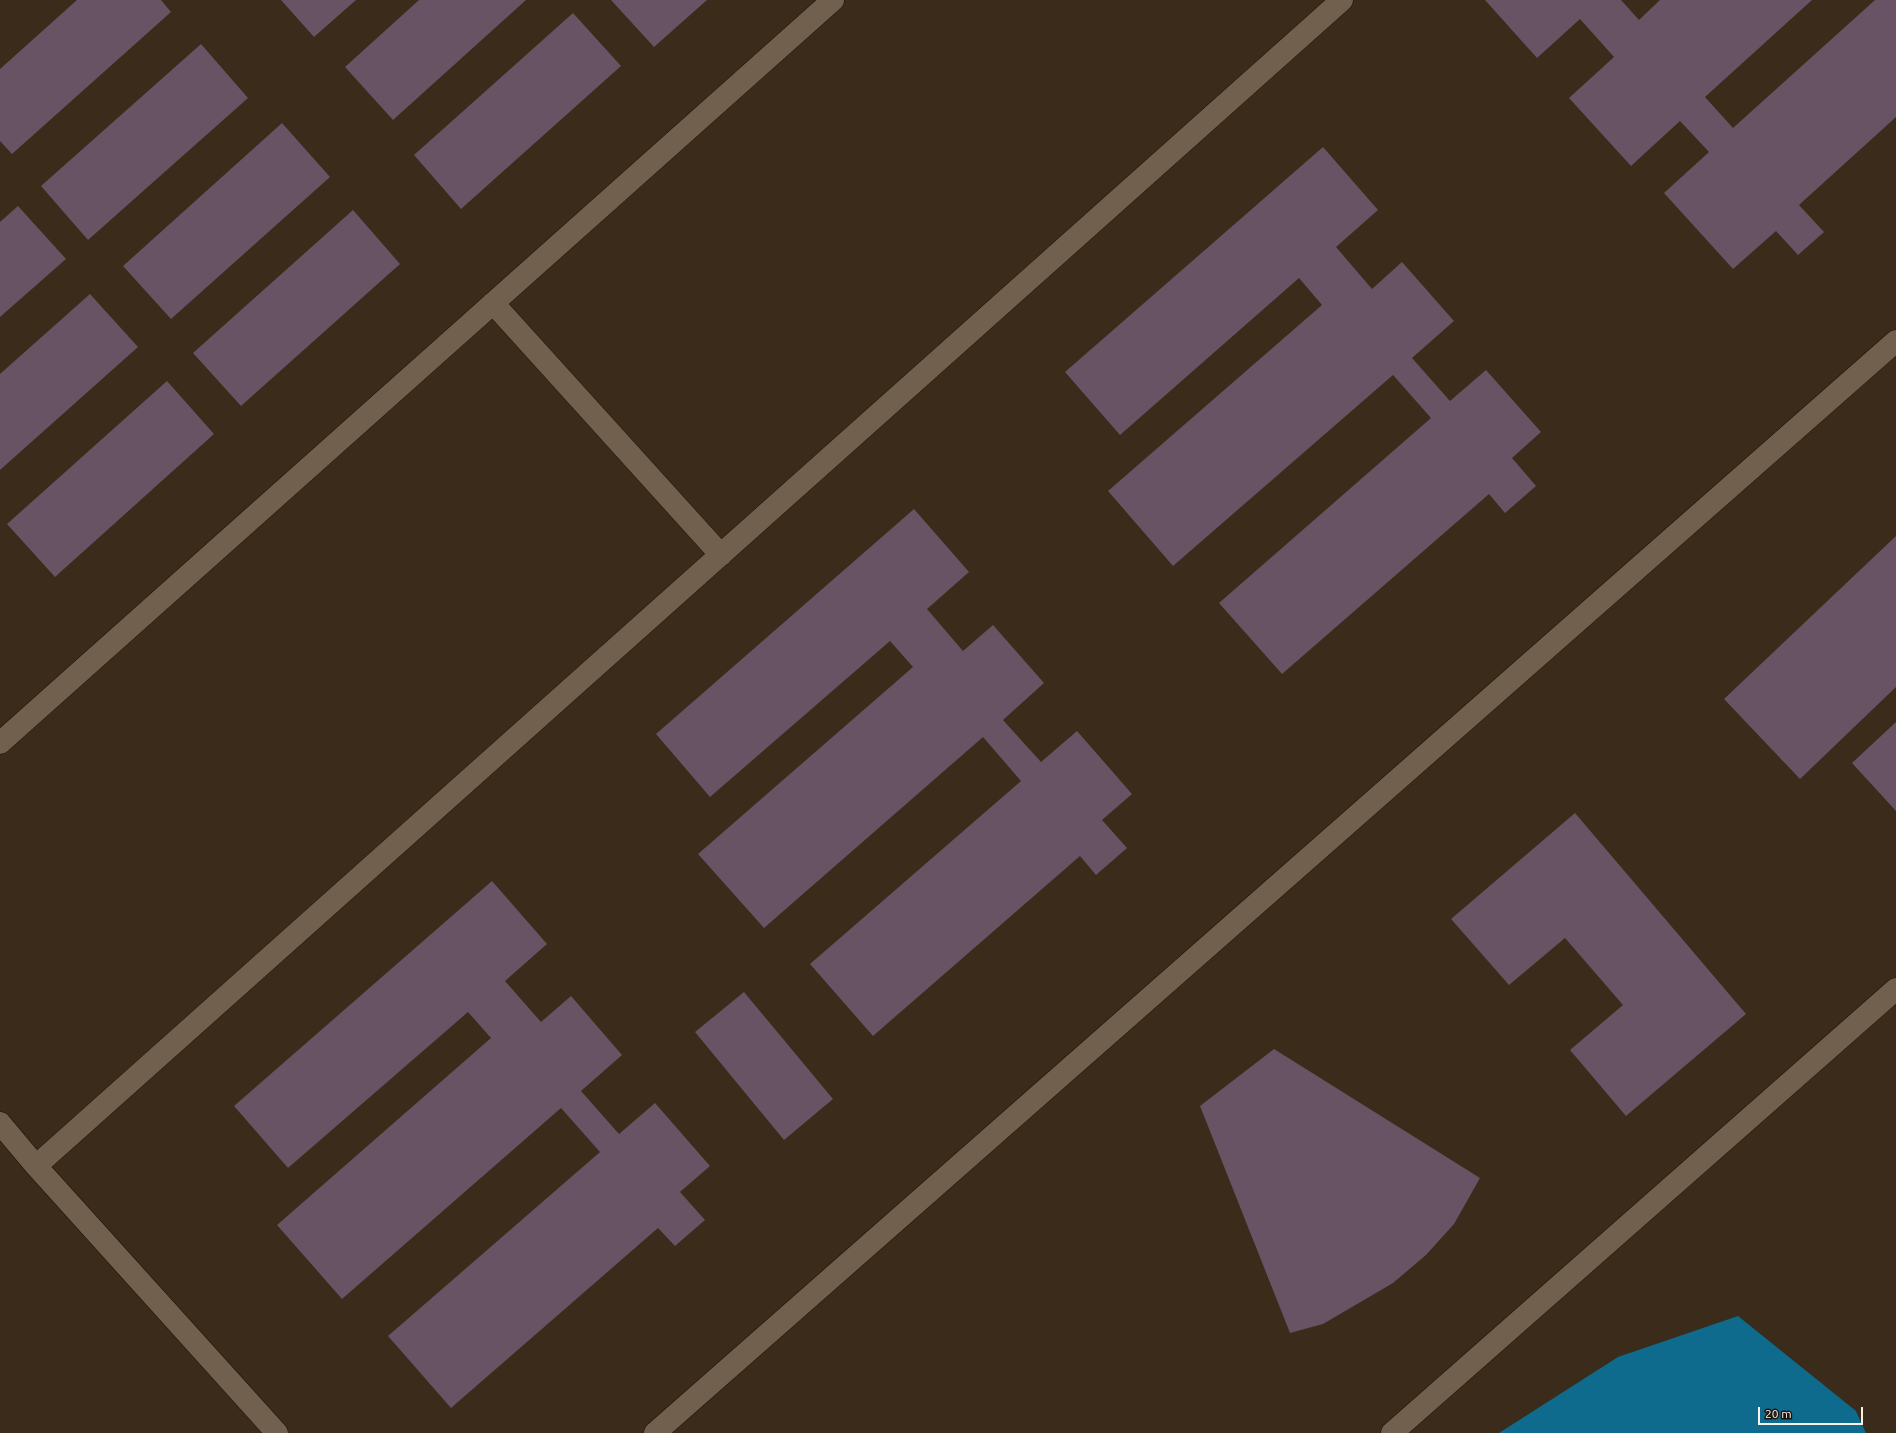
<!DOCTYPE html>
<html>
<head>
<meta charset="utf-8">
<style>
  body { margin:0 }
  #map { position:relative; width:1896px; height:1433px; overflow:hidden; background:#3a2b1b; font-family:Ubuntu,sans-serif }
  canvas { display:block }
  .scale { position:absolute; left:1758px; top:1407px; width:105px; height:18px; box-sizing:border-box; border:2px solid #fcf1e7; border-top:0; padding-left:5px; font-size:12px; line-height:14px; white-space:nowrap; color:#fcf1e7; -webkit-text-stroke:3px #1c150e; paint-order:stroke }
</style>
</head>
<body>
<div id="map">
<canvas width="1896" height="1433"></canvas>
<div class="scale">20 m</div>
</div>
<script>
const c = document.querySelector('canvas').getContext('2d');
c.lineJoin = 'round';
function paint(path, color) { c.fillStyle = color; c.fill(path, 'evenodd'); }
const toPath = rows => new Path2D(rows.map(r => 'M' + r).join(''));
function strokePath(path, color, width, dash) { c.strokeStyle = color; c.lineWidth = width; c.lineCap = dash ? 'butt' : 'round'; c.setLineDash(dash || []); c.stroke(path); }
const water = toPath([
  [1738,1316,1856,1411,1866,1433,1499,1433,1618,1357]
]);
const building = toPath([
  [77,0,161,0,171,12,12,154,0,141,0,69],
  [281,0,356,0,314,37],
  [419,0,526,0,393,120,345,67],
  [611,0,707,0,654,47],
  [1485,0,1621,0,1639,20,1660,0,1812,0,1705,97,1733,128,1875,0,1896,0,1896,117,1799,205,1824,232,1798,255,1776,231,1733,269,1664,193,1709,152,1680,121,1631,166,1569,98,1614,57,1580,19,1537,58],
  [573,13,621,66,461,209,414,155],
  [201,44,248,98,88,240,41,186],
  [282,123,330,177,171,319,123,266],
  [1323,147,1378,210,1336,247,1372,289,1402,262,1454,321,1412,358,1450,401,1486,370,1541,432,1512,458,1536,486,1505,513,1489,494,1282,674,1219,603,1431,418,1393,375,1173,566,1108,491,1322,305,1299,278,1120,435,1065,372],
  [18,206,66,259,0,317,0,222],
  [353,210,400,264,241,406,193,353],
  [90,294,138,347,0,470,0,374],
  [167,381,214,434,55,577,7,524],
  [914,509,969,572,927,609,963,651,993,625,1044,683,1003,720,1041,762,1077,731,1132,794,1102,820,1127,848,1096,875,1080,856,873,1036,810,964,1021,781,983,737,764,928,698,854,913,667,890,641,710,797,656,734],
  [1896,536,1896,687,1800,779,1724,699],
  [1896,722,1896,811,1852,763],
  [1575,813,1746,1014,1626,1116,1570,1050,1623,1005,1565,938,1509,985,1451,919],
  [492,881,547,944,505,981,541,1022,571,996,622,1055,581,1091,619,1134,655,1103,710,1166,680,1192,705,1220,675,1246,658,1228,451,1408,388,1336,600,1152,561,1108,342,1299,277,1225,491,1038,468,1012,288,1168,234,1106],
  [744,992,833,1099,784,1140,695,1032],
  [1274,1049,1480,1178,1454,1224,1426,1255,1393,1283,1323,1324,1290,1333,1200,1106]
]);
const minor = toPath([
  [493,303,721,555],
  [0,743,833,0],
  [0,1123,36,1166,277,1433],
  [36,1166,1342,0],
  [655,1433,1896,341],
  [1392,1433,1896,989]
]);
paint(water, '#0e6b8d');
paint(building, '#675363');
strokePath(minor, '#211304', 23);
strokePath(minor, '#71604e', 22);
</script>
</body>
</html>
